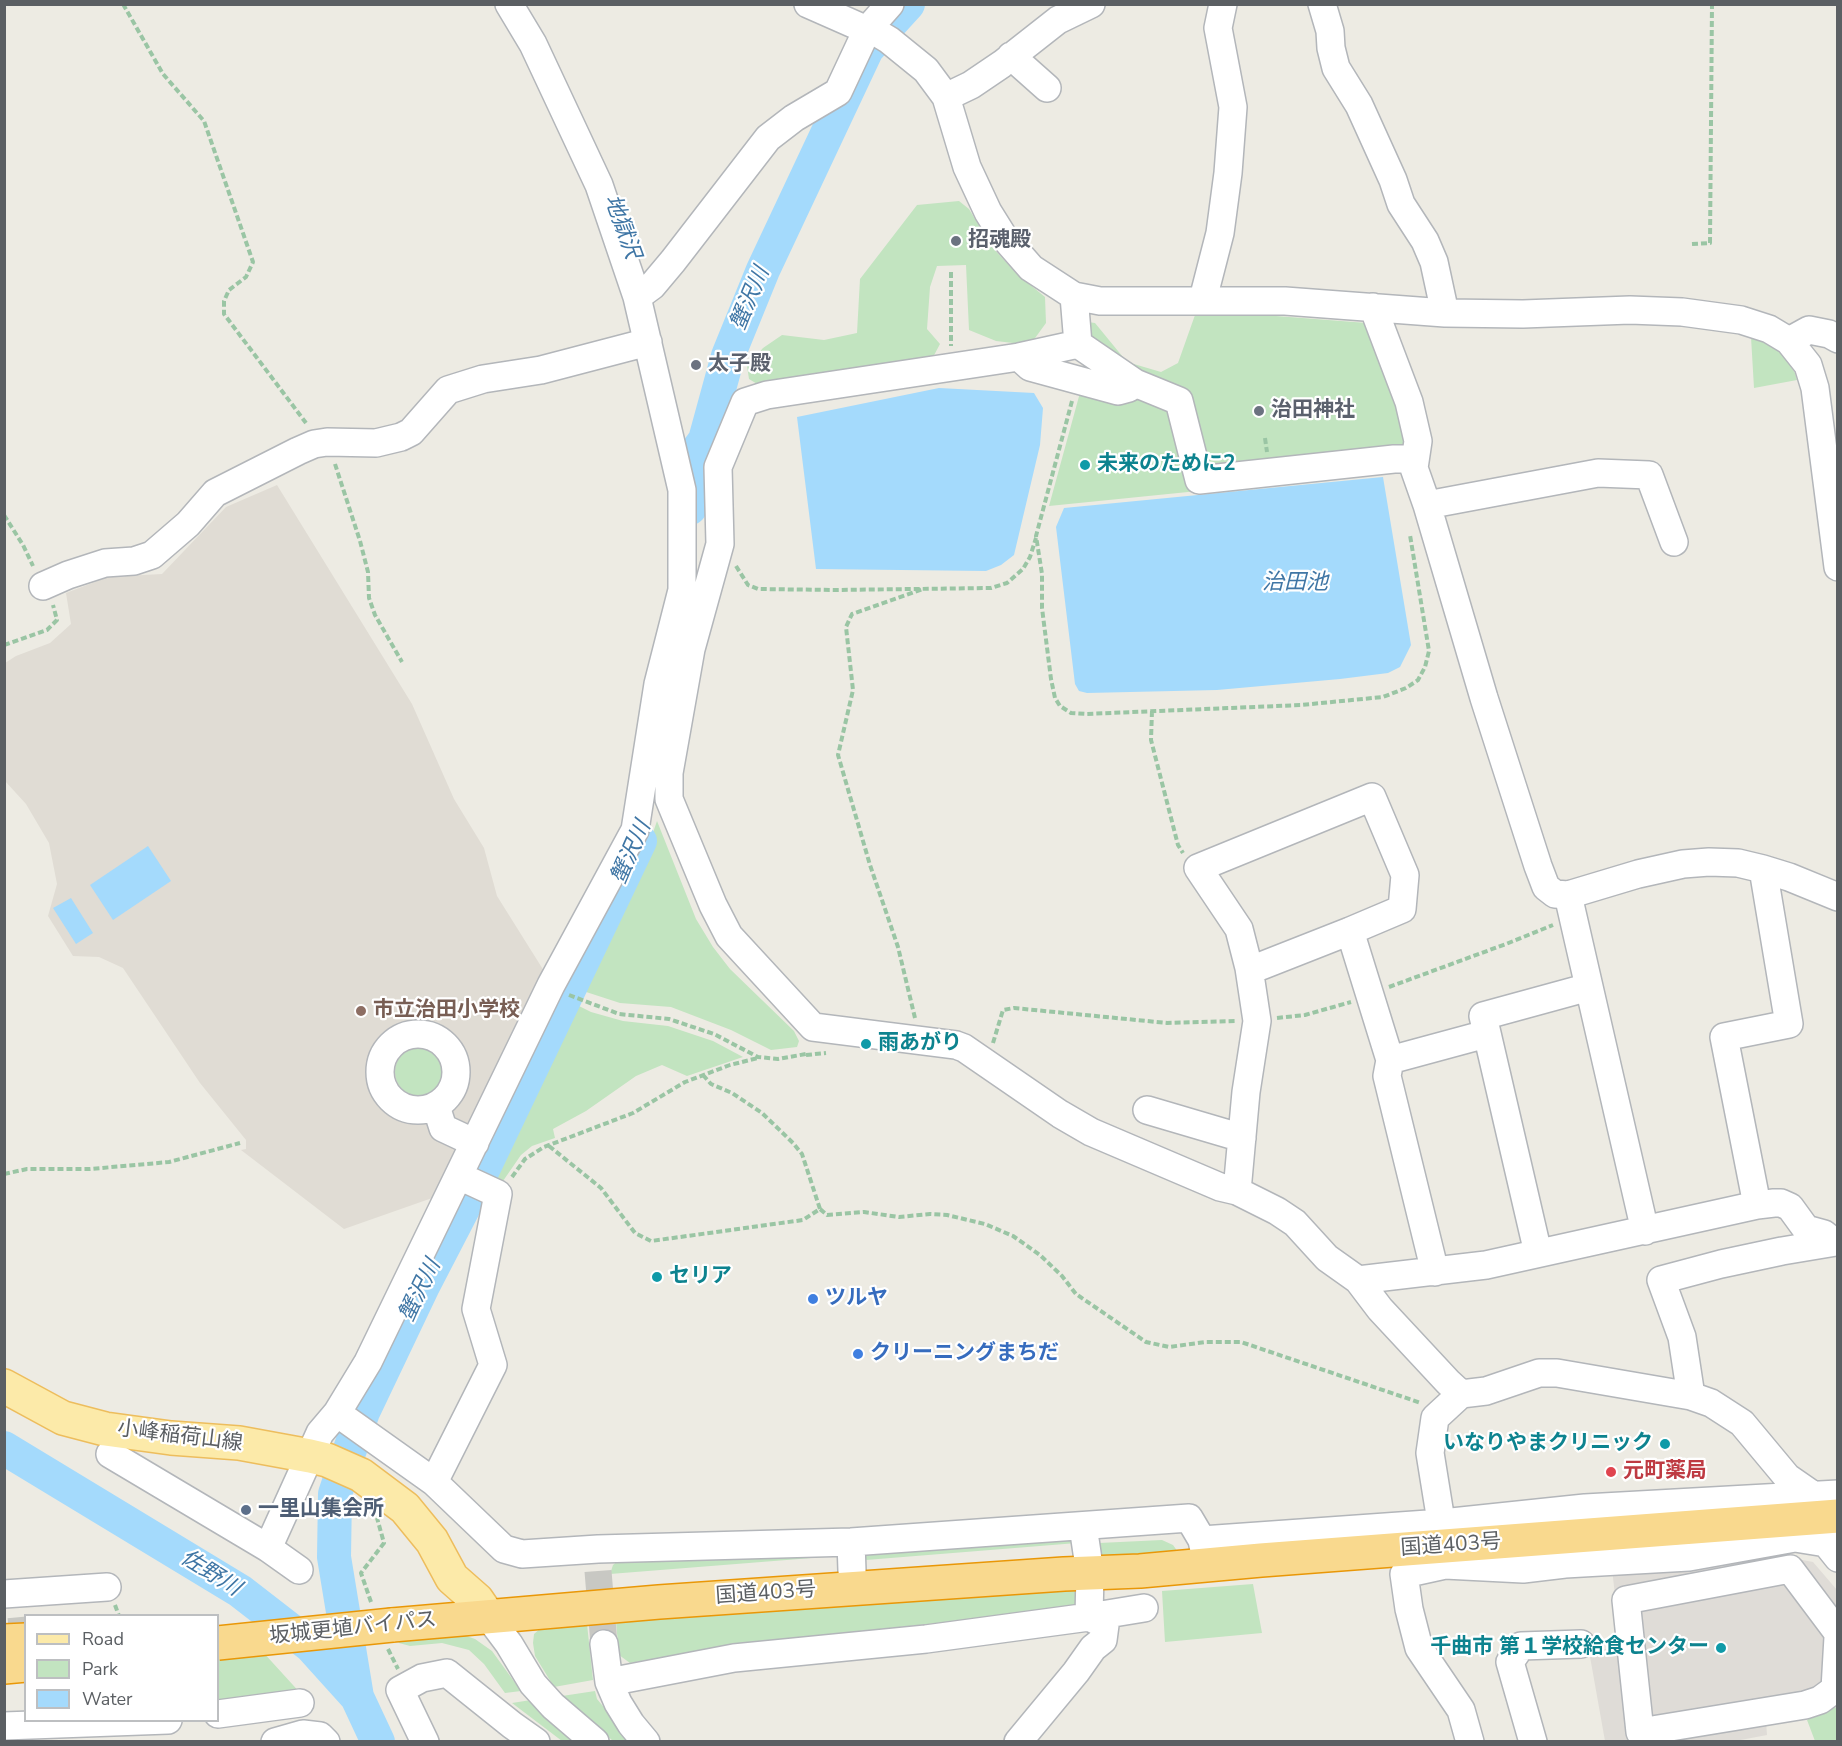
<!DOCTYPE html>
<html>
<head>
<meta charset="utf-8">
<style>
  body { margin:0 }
  #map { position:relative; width:1842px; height:1746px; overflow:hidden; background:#edebe3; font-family:"Nunito Sans",sans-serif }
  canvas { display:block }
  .frame { position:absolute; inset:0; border:6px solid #5b5f63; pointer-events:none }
  .legend { position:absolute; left:24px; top:1614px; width:195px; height:108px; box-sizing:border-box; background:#fff; border:2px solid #bdbfc1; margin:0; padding:8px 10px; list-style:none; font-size:18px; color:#5b5f63 }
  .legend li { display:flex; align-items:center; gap:12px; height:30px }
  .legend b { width:30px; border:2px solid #bdbfc1 }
</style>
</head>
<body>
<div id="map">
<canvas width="1842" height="1746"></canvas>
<div class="frame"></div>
<ul class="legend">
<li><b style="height:8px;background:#fceaa9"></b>Road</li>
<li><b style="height:16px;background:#c2e4c0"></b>Park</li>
<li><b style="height:16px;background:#a4dafc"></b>Water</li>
</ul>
</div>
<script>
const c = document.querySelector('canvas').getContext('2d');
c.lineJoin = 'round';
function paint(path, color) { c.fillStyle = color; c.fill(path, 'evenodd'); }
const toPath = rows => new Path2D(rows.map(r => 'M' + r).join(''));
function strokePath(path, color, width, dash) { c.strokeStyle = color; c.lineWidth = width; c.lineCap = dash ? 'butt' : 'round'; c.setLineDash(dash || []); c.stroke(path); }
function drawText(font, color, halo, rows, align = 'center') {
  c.font = font + ' "Nunito Sans","Noto Sans JP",sans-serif'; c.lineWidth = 4.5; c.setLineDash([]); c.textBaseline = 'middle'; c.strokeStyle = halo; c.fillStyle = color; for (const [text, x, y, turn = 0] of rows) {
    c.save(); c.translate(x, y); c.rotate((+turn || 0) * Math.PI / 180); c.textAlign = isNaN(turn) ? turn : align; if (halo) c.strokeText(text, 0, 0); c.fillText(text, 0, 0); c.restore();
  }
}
const industrial = toPath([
  [1757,1558,1759,1562,1797,1559,1813,1562,1837,1590,1837,1699,1766,1721,1767,1735,1730,1742,1605,1741,1589,1651,1621,1647,1612,1569]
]);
const education = toPath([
  [277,485,412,704,454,799,484,848,497,896,544,971,435,1197,344,1229,241,1150,246,1149,246,1140,200,1083,123,968,99,957,73,956,48,916,57,884,49,843,26,804,5,781,5,663,16,656,50,643,71,624,66,593,108,577,162,574,226,507]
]);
const green = toPath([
  [959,201,969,209,992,247,1017,274,1045,297,1046,323,1030,345,996,341,969,330,966,265,937,266,930,287,927,329,940,344,932,359,762,387,749,379,747,366,763,348,782,335,824,340,857,333,860,279,917,205],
  [1195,315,1263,315,1367,323,1403,406,1407,448,1208,472,1184,397,1095,346,1086,329,1088,322,1095,323,1127,362,1161,372,1178,363],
  [1751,337,1771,344,1783,354,1795,373,1797,380,1754,388],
  [1081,389,1175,403,1198,491,1049,506],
  [657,821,696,919,713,947,730,969,794,1031,799,1041,797,1047,771,1050,731,1030,671,1007,620,1003,580,990,645,856],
  [573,1003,591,1012,623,1021,668,1026,713,1041,743,1057,687,1076,662,1065,636,1076,586,1111,553,1129,555,1138,532,1146,521,1155,503,1181,494,1183,487,1180],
  '395 1072a24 24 0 1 1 48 0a24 24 0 1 1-48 0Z',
  [1076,1537,1077,1543,866,1560,866,1552],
  [1162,1540,1173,1545,1178,1552,1107,1558,1101,1555,1099,1543],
  [837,1551,837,1556,610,1574,613,1565,620,1559],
  [1253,1584,1262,1633,1165,1642,1162,1591],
  [1075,1589,1078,1601,1076,1605,948,1622,744,1643,630,1663,619,1655,616,1622],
  [587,1624,593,1680,554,1687,535,1656,533,1643,534,1634,541,1628],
  [455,1632,475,1639,492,1651,521,1691,505,1693,484,1664,469,1650,442,1643,410,1646,399,1643,395,1636],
  [262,1651,303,1696,218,1706,218,1656],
  [595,1691,597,1699,632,1741,613,1741,562,1696],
  [531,1700,575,1741,562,1741,512,1703],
  [1837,1707,1837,1741,1815,1741,1807,1720,1814,1715]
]);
const water = toPath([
  [939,388,1034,393,1043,408,1040,445,1014,555,1001,565,986,571,816,569,797,417],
  [1383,477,1411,645,1400,667,1388,673,1340,679,1217,690,1087,693,1079,691,1075,684,1056,527,1064,508],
  [148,846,171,881,113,920,90,885],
  [71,898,93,933,76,944,53,908]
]);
const river = toPath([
  [690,508,688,463,705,440,728,356,763,270,867,49,908,4],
  [4,1448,240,1591,311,1646,357,1697,378,1742],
  [357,1697,334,1557,335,1494,347,1458,363,1412,423,1286,480,1176,640,841]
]);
const minorTunnel = toPath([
  [598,1571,604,1644],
  [21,1617,25,1659]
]);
const path = toPath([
  [123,4,163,74,204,121,253,262,246,277,229,290,224,301,224,314,306,423],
  [1692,244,1710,243,1712,4],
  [951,272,951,346],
  [1072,401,1036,536,1042,574,1042,608,1051,679,1055,698,1060,706,1071,713,1087,714,1301,705,1383,697,1406,688,1418,680,1425,667,1429,651,1410,535],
  [1265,438,1267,452],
  [335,464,360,541,368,572,369,598,375,615,402,662],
  [4,515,23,545,33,566],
  [736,566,748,585,758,589,835,590,991,588,1007,583,1023,569,1030,557,1036,538],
  [4,645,47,630,57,620,53,605],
  [1152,711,1151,740,1178,845,1183,853],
  [1389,987,1506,944,1553,925],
  [569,995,619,1014,669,1019,714,1034,758,1057,778,1059,806,1054],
  [915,1018,898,947,870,865,838,755,853,690,846,627,852,614,923,589],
  [1277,1018,1305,1015,1351,1002],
  [993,1043,1003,1010,1014,1008,1167,1023,1236,1021],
  [806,1055,826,1053],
  [703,1075,711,1084,732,1093,762,1113,793,1143,802,1154,820,1209],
  [549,1146,601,1188,635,1233,651,1241,803,1220,820,1209,827,1215,864,1212,899,1217,930,1214,947,1215,985,1224,1013,1236,1040,1255,1062,1276,1076,1294,1146,1342,1169,1347,1205,1342,1241,1342,1421,1403],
  [4,1174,27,1169,90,1169,169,1162,240,1143],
  [512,1177,525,1159,544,1147,633,1113,685,1082,730,1065,758,1058],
  [371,1602,361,1573,384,1543,377,1518],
  [115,1605,119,1616],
  [388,1649,398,1669]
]);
const minor = toPath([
  [808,4,867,30,874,31,889,40,926,70,946,97,967,167,988,212,1003,236,1031,268,1074,296,1100,301,1285,301,1445,313,1523,314,1630,310,1682,312,1741,320,1769,329,1789,341,1808,365,1815,388,1838,567],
  [1322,4,1330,31,1331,48,1336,68,1359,105,1393,180,1401,204,1425,241,1434,262,1445,313],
  [1011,56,1047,88],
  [946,97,971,85,1002,64,1058,20,1091,4],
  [1074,296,1078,344,1019,357,767,395,745,402,718,467,720,544,691,649,669,773,669,799,713,905,729,936,813,1027,956,1045,964,1048,1060,1114,1091,1132,1220,1187,1237,1191,1277,1211,1295,1223,1327,1258,1358,1280,1380,1309,1448,1382,1461,1394,1486,1391,1539,1373,1557,1373,1691,1396,1711,1403,1742,1423,1787,1477,1813,1495,1826,1543,1838,1558],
  [637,297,652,286,673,261,768,138,794,118,838,92,867,30,890,4],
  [1203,299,1220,233,1228,173,1233,107,1218,28,1223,4],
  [1373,307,1409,402,1418,441,1414,468,1427,505,1484,698,1538,866,1546,887,1555,894,1568,895,1638,874,1683,864,1709,862,1738,863,1763,869,1789,877,1838,897],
  [1789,341,1809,330,1829,334,1838,339],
  [1078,344,1135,383,1179,401,1199,480,1394,459,1415,459],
  [1019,357,1030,367,1118,391,1129,388,1135,383],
  [1427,505,1598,473,1649,475,1674,542],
  [43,586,68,575,105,563,134,561,152,555,188,524,215,493,298,451,314,444,327,442,376,443,401,437,411,432,448,390,483,379,541,370,648,342],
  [1568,895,1645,1231],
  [1350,931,1390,1060],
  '380 1072a38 38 0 1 1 76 0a38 38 0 1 1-76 0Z',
  [436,1106,443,1128,475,1143],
  [1147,1110,1242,1138],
  [1237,1191,1246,1092,1257,1021,1249,968,1239,929,1198,868,1372,797,1405,875,1402,909,1350,931,1261,966,1249,968],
  [1757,1205,1724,1037,1789,1024,1763,869],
  [1538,1253,1483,1016,1589,987],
  [1435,1272,1387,1076,1390,1060,1486,1034],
  [1358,1280,1486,1265,1757,1205,1774,1203,1781,1203,1790,1207,1806,1229,1824,1234,1834,1242],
  [1461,1394,1435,1418,1430,1453,1445,1546,1445,1565,1404,1574,1409,1609,1419,1648,1461,1710,1470,1742],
  [1691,1396,1682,1337,1661,1280,1721,1264,1782,1251,1836,1242],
  [337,1413,434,1482,504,1549,522,1554,598,1549,851,1542,1189,1518,1202,1540,1207,1565],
  [110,1454,268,1548,299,1570],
  [434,1482,493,1365,476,1309,498,1194,459,1176],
  [1083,1526,1090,1573,1089,1617],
  [1202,1540,1442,1523,1585,1508,1838,1494],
  [851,1542,852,1571],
  [268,1548,320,1433,337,1413,368,1362,551,985,635,830,658,684,682,590,682,490,637,297,599,185,533,44,509,4],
  [1445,1565,1523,1569,1565,1564,1689,1557,1795,1538,1826,1543,1838,1543],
  [4,1594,107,1587],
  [488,1616,509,1644,533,1684,553,1706,595,1742],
  [1838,1633,1790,1569,1626,1600,1640,1732,1805,1705,1820,1700,1835,1689,1838,1637],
  [604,1644,609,1682,618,1703,631,1724,646,1742],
  [609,1682,734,1658,926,1639,1089,1617,1144,1608],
  [218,1714,300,1703],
  [4,1726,168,1720],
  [275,1742,303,1734,320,1736,326,1742],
  [425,1742,400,1690,422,1678,447,1673,512,1725,536,1742],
  [1018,1742,1076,1672,1093,1648,1103,1640,1105,1625,1089,1617],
  [1533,1742,1510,1662,1521,1646,1581,1644]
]);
const major = toPath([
  [4,1386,63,1418,105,1429,171,1438,239,1443,310,1456,327,1460,361,1475,405,1508,432,1541,452,1578,477,1600,488,1616]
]);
const highway = toPath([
  [392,1625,659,1602,1064,1574,1140,1571,1261,1560,1838,1516],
  [4,1641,26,1640],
  [4,1667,26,1665]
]);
const highwayBridge = toPath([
  [218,1643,392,1625]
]);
const markers = [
  [956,241,6,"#6b7280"],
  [696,365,6,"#6b7280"],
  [1259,411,6,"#6b7280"],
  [1085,465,6,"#0f9aa8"],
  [361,1011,6,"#8d6e63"],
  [866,1044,6,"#0f9aa8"],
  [657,1277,6,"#0f9aa8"],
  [813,1299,6,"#3f7fe0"],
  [858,1354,6,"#3f7fe0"],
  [1665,1444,6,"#0f9aa8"],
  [1611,1472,6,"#e0444e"],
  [246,1510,6,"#5c6f8a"],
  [1721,1648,6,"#0f9aa8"]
];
const worshipNames = [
  ["招魂殿",968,241],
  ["太子殿",708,365],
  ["治田神社",1271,411]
];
const cultureNames = [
  ["未来のために2",1097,465],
  ["雨あがり",878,1044],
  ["セリア",669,1277],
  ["いなりやまクリニック",1653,1444,"right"],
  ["千曲市 第１学校給食センター",1709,1648,"right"]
];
const educationNames = [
  ["市立治田小学校",373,1011]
];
const shopNames = [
  ["ツルヤ",825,1299],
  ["クリーニングまちだ",870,1354]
];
const streetNames = [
  ["小峰稲荷山線",180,1437,7],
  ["国道403号",1451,1546,-4],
  ["国道403号",766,1594,-4],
  ["坂城更埴バイパス",353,1629,-6]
];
const healthNames = [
  ["元町薬局",1623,1472]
];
const serviceNames = [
  ["一里山集会所",258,1510]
];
const waterNames = [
  ["地獄沢",621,227,70],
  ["蟹沢川",751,299,-67],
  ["治田池",1295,584],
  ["蟹沢川",632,853,-66],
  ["蟹沢川",421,1291,-64],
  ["佐野川",210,1574,32]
];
paint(industrial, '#dfdcd7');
paint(education, '#e0dcd4');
paint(green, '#c2e4c0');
paint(water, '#a4dafc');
strokePath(river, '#a4dafc', 34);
strokePath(minorTunnel, '#c8c8c3', 27, [27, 14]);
strokePath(minor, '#b3b6ba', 30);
strokePath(major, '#edbd5d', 36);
strokePath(highway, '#e99707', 36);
strokePath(path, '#9ac5a4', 4, [6, 3]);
strokePath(minor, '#fff', 27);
strokePath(major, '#fceaa9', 33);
strokePath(highway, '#f9d98e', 33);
strokePath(highwayBridge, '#e99707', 36, []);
strokePath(highwayBridge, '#f9d98e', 33);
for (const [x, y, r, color] of markers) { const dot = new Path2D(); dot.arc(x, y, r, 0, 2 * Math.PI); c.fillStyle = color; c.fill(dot); strokePath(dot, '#fff', 2); }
drawText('bold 21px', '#5b616d', '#fff', worshipNames, 'left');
drawText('bold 21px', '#0d838f', '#fff', cultureNames, 'left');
drawText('bold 21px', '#785e54', '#fff', educationNames, 'left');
drawText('bold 21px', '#366cbe', '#fff', shopNames, 'left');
drawText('21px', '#5b5f63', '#fff', streetNames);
drawText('bold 21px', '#be3a42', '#fff', healthNames, 'left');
drawText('bold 21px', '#4e5e75', '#fff', serviceNames, 'left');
drawText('italic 22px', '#3f76a5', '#fff', waterNames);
</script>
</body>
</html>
